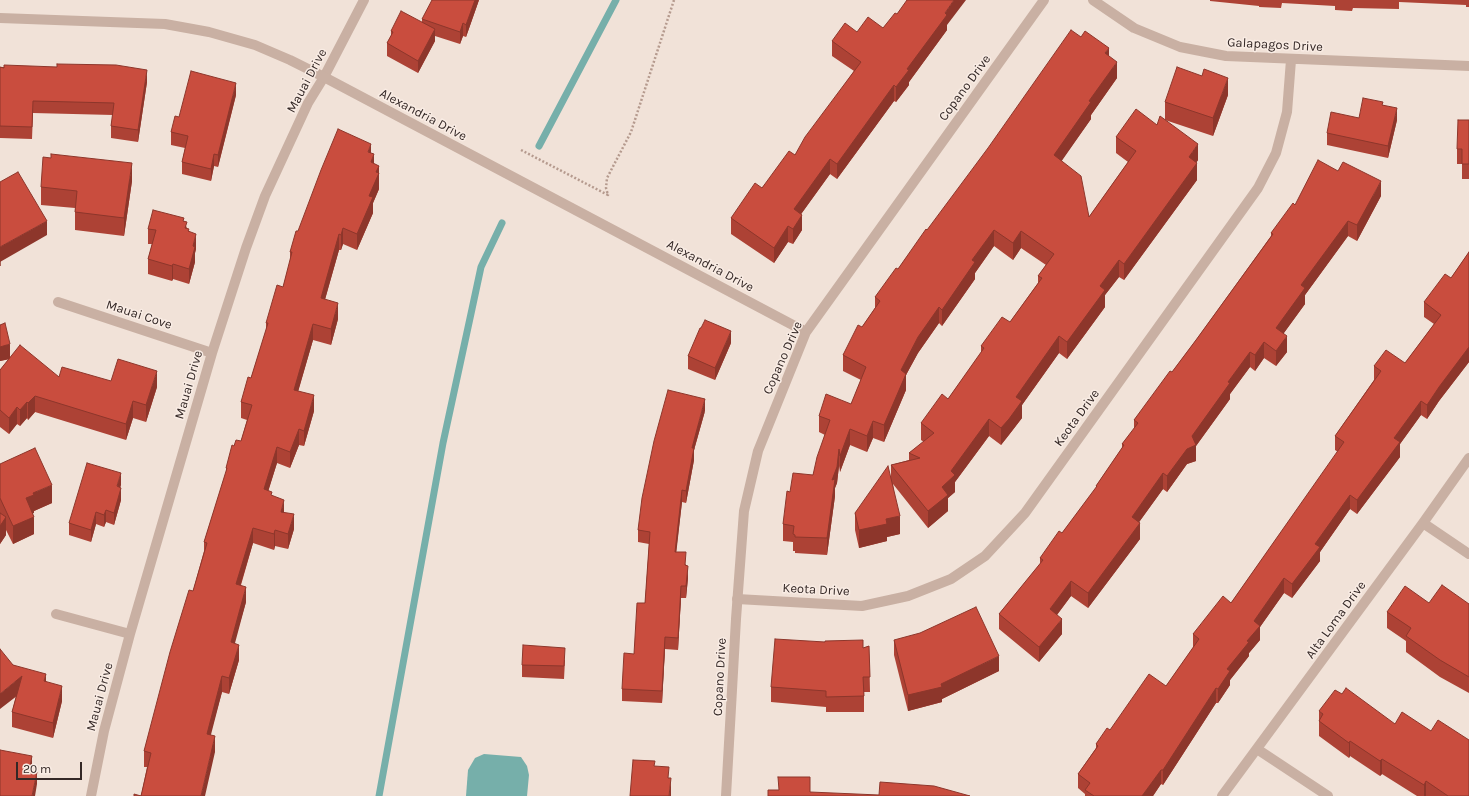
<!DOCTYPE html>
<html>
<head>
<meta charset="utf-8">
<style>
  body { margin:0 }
  #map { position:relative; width:1469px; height:796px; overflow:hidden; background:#f1e2d8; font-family:Karla,sans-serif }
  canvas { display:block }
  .scale { position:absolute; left:16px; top:762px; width:66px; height:18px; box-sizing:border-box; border:2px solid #342826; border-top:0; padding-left:5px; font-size:12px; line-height:14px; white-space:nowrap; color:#342826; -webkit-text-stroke:3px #f9ece4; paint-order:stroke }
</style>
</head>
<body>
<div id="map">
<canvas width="1469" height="796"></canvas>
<div class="scale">20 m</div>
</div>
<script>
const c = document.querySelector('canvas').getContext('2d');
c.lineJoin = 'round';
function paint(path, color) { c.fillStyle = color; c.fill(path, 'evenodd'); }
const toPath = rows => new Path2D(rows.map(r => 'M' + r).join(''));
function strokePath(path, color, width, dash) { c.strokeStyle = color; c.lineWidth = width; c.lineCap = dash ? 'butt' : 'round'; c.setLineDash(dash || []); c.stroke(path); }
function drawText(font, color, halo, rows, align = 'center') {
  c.font = font + ' Karla,sans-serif'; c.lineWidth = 3; c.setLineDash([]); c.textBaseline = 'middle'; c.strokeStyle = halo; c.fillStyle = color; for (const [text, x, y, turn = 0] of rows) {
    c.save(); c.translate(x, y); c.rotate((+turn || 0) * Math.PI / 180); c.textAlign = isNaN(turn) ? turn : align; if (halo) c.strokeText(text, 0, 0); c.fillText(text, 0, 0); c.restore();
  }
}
const water = toPath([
  [484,754,521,757,527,766,529,775,527,796,466,796,468,770,475,758]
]);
const stream = toPath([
  [539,146,616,0],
  [379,796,443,443,472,309,481,267,502,223]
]);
const path = toPath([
  [521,150,608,195,606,188,607,178,631,132,674,0]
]);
const minor = toPath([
  [1093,0,1134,28,1180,47,1226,56,1469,66],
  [58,302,212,353],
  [1423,523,1469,554],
  [737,599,862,606,908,596,951,579,985,556,1025,513,1258,188,1276,153,1287,112,1291,60],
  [56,614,130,634],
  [1257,749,1328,796],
  [91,796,104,731,130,634,212,353,246,248,265,196,308,103,324,77,364,0],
  [1222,796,1423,523,1469,458]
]);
const tertiary = toPath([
  [0,18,165,24,209,32,255,45,290,60,324,77,806,332],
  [726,796,736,619,744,511,758,451,806,332,1044,0]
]);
const wall = toPath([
  [479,0,466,37,463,36,460,44,435,36,435,41,418,73,387,56,387,43,391,36,391,31,422,22,422,19],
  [1210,0,1469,0,1469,7,1466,7,1466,5,1399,2,1399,9,1353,8,1352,11,1335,10,1335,6,1282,3,1281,8,1259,7,1259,6,1210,1],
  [897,14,947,25,947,30,909,82,909,85,896,102,894,101,837,179,830,174,801,214,802,230,793,244,788,242,774,263,731,234,731,218,795,155,854,71,832,56,832,41,857,32,883,28],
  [1109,56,1117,78,1091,115,1091,119,1061,161,1089,217,1128,162,1116,153,1116,137,1157,125,1165,120,1165,102,1228,95,1213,136,1165,120,1198,160,1196,163,1197,180,1124,280,1119,277,1105,295,1105,307,1067,359,1059,353,1022,405,1022,418,1009,435,1001,445,989,436,955,482,955,492,948,498,948,511,928,528,893,484,900,534,887,537,887,541,859,548,855,530,855,513,891,476,891,465,909,460,909,453,924,442,921,440,921,423,948,399,981,353,981,346,1010,322,1038,283,1038,276,1046,265,1021,248,1013,260,994,246,975,273,975,279,942,326,939,323,918,353,906,375,906,390,884,442,873,438,867,452,850,445,840,472,839,466,837,483,835,488,835,496,827,555,795,553,795,551,793,551,793,542,783,541,783,524,790,492,813,475,825,435,819,432,819,416,851,404,861,380,843,371,843,355,862,327,875,308,875,297,898,269,927,230],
  [0,67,57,67,147,82,138,142,111,138,111,126,113,115,33,113,32,139,0,138],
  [236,95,218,167,214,166,211,181,182,174,182,162,185,148,171,145,171,132,179,117],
  [1383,105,1397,120,1388,158,1327,145,1327,133,1359,118],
  [1469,120,1469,179,1462,179,1462,164,1457,164,1457,149],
  [371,153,374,164,379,166,379,189,373,203,373,213,357,250,343,244,341,250,339,250,325,299,338,319,331,345,313,340,298,391,314,411,304,446,299,445,290,468,277,463,268,491,284,512,294,529,288,549,275,546,274,550,253,543,241,585,246,602,234,643,239,660,229,694,222,692,210,735,215,752,141,796,147,767,144,767,144,751,193,591,204,551,204,542,226,473,226,468,234,446,241,441,247,420,241,418,241,402,251,378,266,331,266,323,283,287,290,262,290,252,298,231],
  [51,158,132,181,124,236,75,230,75,208,41,205,41,187],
  [1381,196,1357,241,1348,236,1305,295,1305,304,1283,334,1287,352,1276,366,1264,358,1255,371,1250,367,1230,394,1230,399,1196,446,1196,461,1187,464,1167,492,1163,489,1139,522,1140,539,1088,608,1071,596,1057,615,1062,634,1039,662,999,629,999,614,1040,564,1040,558,1062,533,1096,488,1096,486,1122,448,1122,444,1134,429,1134,420,1172,372,1196,340,1271,236,1271,233,1295,205],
  [184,221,187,228,189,231,196,249,195,253,195,262,189,284,173,279,172,281,148,274,148,259,152,244,148,244,148,229],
  [1469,252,1469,362,1439,401,1427,419,1421,415,1400,444,1400,457,1357,514,1350,509,1320,552,1320,561,1292,598,1284,593,1260,627,1260,640,1249,653,1249,656,1230,680,1230,685,1218,703,1216,703,1163,785,1161,784,1153,796,1085,796,1085,794,1078,788,1078,774,1096,748,1096,744,1110,730,1166,686,1193,648,1193,634,1231,603,1338,452,1335,450,1335,436,1374,380,1374,366,1405,363,1434,324,1424,317,1424,302,1451,278],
  [0,325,10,357,59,377,111,381,157,387,146,422,133,418,126,440,35,412,28,420,27,418,20,426,17,424,9,434,0,427,0,370,9,359,0,361],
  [731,343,715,380,688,369,688,356],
  [705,411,694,450,694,460,686,503,682,502,676,552,686,565,688,578,686,598,681,598,678,650,665,649,662,703,622,701,622,689,634,654,645,603,649,544,638,542,638,530],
  [0,464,52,503,34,511,34,513,33,513,34,534,13,544,6,530,6,535,0,544],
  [121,485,120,487,121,500,114,525,106,522,104,527,96,524,91,542,69,535,69,523],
  [1429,603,1469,604,1469,693,1440,677,1406,652,1406,641,1387,628,1387,612],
  [894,640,999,671,942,699,942,702,908,711,894,655],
  [869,646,870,692,864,692,864,712,826,712,826,707,771,702,771,687,863,648],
  [565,660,564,679,522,677,522,665],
  [13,665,46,681,62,701,53,738,12,727,12,712,16,696],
  [1319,711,1469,796,1417,796,1382,774,1380,776,1350,756,1349,758,1319,736]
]);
const shadedWall = toPath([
  [475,0,479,0,466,37,466,25],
  [954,0,966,0,947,25,947,30,909,82,909,85,896,102,896,87,907,69,945,13],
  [463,23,463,36,460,44,460,32],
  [435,29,435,41,418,73,418,61],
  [1109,48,1109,65,1105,53],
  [1117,62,1117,78,1091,115,1091,119,1054,172,1054,155,1089,101],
  [147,70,147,82,138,142,138,130],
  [1228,78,1228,95,1213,136,1213,118],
  [236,83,236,95,218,167,218,155],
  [894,85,894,101,837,179,837,164],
  [1397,108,1397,120,1388,158,1388,146],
  [371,144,371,159,368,152],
  [1198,144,1198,160,1189,174,1189,157],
  [214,154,214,166,211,181,211,169],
  [374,154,374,170,371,162],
  [830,159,830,174,794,224,794,209],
  [132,163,132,181,124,236,124,218],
  [1197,163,1197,180,1124,280,1124,264],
  [379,166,379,189,373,203,373,213,357,250,357,234,376,172],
  [1381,181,1381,196,1357,241,1357,225],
  [802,215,802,230,793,244,793,229],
  [47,221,47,235,0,262,0,281,0,247],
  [1348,221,1348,236,1305,295,1305,304,1276,344,1276,328,1301,285],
  [788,226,788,242,774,263,774,248],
  [343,228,343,244,341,250,341,235],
  [994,230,994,246,975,273,975,279,942,326,942,310,972,260],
  [1021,231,1021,248,1013,260,1013,243],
  [196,234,196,249,195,253,195,262,189,284,189,269,193,246],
  [339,234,339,250,321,314,321,298],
  [1119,260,1119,277,1105,295,1105,307,1067,359,1067,342,1100,286],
  [173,264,173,279,172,281,172,266],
  [338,303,338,319,331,345,331,329],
  [939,307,939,323,918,353,906,375,906,390,884,442,884,425,901,370,918,337],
  [313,324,313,340,294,406,294,390],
  [731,331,731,343,715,380,715,368],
  [1059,336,1059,353,1022,405,1022,418,1001,445,1001,428,1016,397],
  [1287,336,1287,352,1276,366,1276,351],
  [1264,342,1264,358,1255,371,1255,355],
  [10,344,10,359,0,361,0,347],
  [1469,347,1469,362,1439,401,1427,419,1427,405,1439,387],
  [1250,352,1250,367,1230,394,1230,399,1196,446,1196,461,1187,464,1167,492,1167,476,1192,436,1228,382],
  [157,371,157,387,146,422,146,405],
  [314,395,314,411,304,446,304,431],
  [35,396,35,412,28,420,28,403],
  [705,399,705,411,694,450,694,460,686,503,686,491,692,448],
  [133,401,133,418,126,440,126,424],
  [1421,401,1421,415,1400,444,1400,457,1357,514,1357,500,1394,438],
  [27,402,27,418,20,426,20,410],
  [17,407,17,424,9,434,9,418],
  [989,419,989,436,955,482,955,492,948,498,948,511,928,528,928,511,951,471],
  [873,421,873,438,867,452,867,436],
  [299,429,299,445,290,468,290,452],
  [850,429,850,445,840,472,840,456],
  [277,447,277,463,264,505,264,489],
  [839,449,839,466,837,483,835,488,835,496,827,555,827,538,832,480],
  [121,473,121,485,117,499,117,486],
  [1163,473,1163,489,1132,532,1132,517],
  [52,485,52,503,34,511,34,513,26,516,26,498,33,493],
  [121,488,121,500,114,525,114,513],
  [682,490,682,502,675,564,675,552],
  [1350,495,1350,509,1320,552,1320,561,1292,598,1292,584,1315,544],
  [284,500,284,515,281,512],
  [106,510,106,522,104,527,104,515],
  [96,512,96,524,91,542,91,530],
  [294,514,294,529,288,549,288,534],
  [900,516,900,534,887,537,887,541,859,548,859,530,886,519],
  [6,517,6,535,0,544,0,526],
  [34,517,34,534,13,544,13,526],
  [1140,523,1140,539,1088,608,1088,593],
  [253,528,253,543,236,600,236,584],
  [275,530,275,546,274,550,274,534],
  [688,566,688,578,686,598,686,586],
  [1284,578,1284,593,1260,627,1260,640,1249,653,1249,656,1230,680,1230,685,1218,703,1218,689,1227,669,1247,641,1254,621],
  [1071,581,1071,596,1050,624,1050,609],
  [681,586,681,598,678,650,678,638],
  [246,587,246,602,231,658,231,642],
  [1062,619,1062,634,1039,662,1039,647],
  [665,637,665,649,662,703,662,691],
  [239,645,239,660,229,694,229,678],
  [999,656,999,671,942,699,942,702,908,711,908,695,941,684],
  [46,674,46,689,44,681],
  [22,676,22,692,0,709,0,694],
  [222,676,222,692,207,750,207,734],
  [62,686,62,701,53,738,53,723],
  [1216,688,1216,703,1163,785,1163,770],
  [215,736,215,752,205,796,201,796],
  [1350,741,1350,756,1349,758,1349,743],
  [32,756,32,768,29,783,29,771],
  [1382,759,1382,774,1380,776,1380,761],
  [1161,770,1161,784,1153,796,1142,796],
  [37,772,37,784,35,796,32,796],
  [671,778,671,796,669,796],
  [1426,781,1426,796,1424,796,1424,785]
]);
const building = toPath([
  [432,0,475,0,466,25,463,23,460,32,422,19,432,0],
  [907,0,954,0,945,13,947,15,907,69,909,70,896,87,894,85,837,164,830,159,794,209,802,215,793,229,788,226,774,248,731,218,755,183,762,188,789,151,795,155,805,137,861,62,832,41,845,23,857,32,868,17,883,28,895,13,897,14,907,0],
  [401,11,435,29,418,61,387,43,393,32,391,31,401,11],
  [1071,30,1081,37,1085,31,1109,48,1105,53,1117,62,1089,101,1091,102,1054,155,1081,176,1089,217,1136,151,1116,137,1136,109,1157,125,1160,116,1198,144,1189,157,1197,163,1124,264,1119,260,1100,286,1105,290,1067,342,1059,336,1016,397,1022,401,1009,419,1001,428,989,419,951,471,955,475,942,487,948,495,928,511,891,465,920,458,909,453,934,433,921,423,942,394,948,399,984,348,981,346,1002,317,1010,322,1042,278,1038,276,1054,254,1021,231,1013,243,994,230,972,260,975,262,942,310,939,307,918,337,901,370,906,374,884,425,873,421,867,436,850,429,840,456,839,449,837,467,832,480,835,479,827,538,795,537,795,535,793,534,794,526,783,524,787,491,790,492,793,473,813,475,817,457,830,420,819,416,826,394,851,404,866,367,843,355,858,325,862,327,880,301,875,297,896,268,898,269,926,229,927,230,988,148,1071,30],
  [57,64,116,65,147,70,138,130,111,126,114,103,33,101,32,127,0,126,0,67,4,68,4,65,57,67,57,64],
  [1177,67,1202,76,1204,69,1228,78,1213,118,1165,102,1177,67],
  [191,71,236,83,218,155,214,154,211,169,182,162,188,136,171,132,175,116,179,117,191,71],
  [1363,98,1383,102,1382,105,1397,108,1388,146,1327,133,1331,112,1359,118,1363,98],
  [1458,120,1469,120,1469,164,1462,164,1462,149,1457,149,1458,120],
  [338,129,371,144,368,152,374,154,371,162,379,166,376,172,379,173,369,196,373,197,357,234,343,228,341,235,339,234,321,298,338,303,331,329,313,324,294,390,314,395,304,431,299,429,290,452,277,447,264,489,272,492,271,495,284,500,281,512,294,514,288,534,275,530,274,534,253,528,236,584,246,587,231,642,239,645,229,678,222,676,207,734,215,736,201,796,134,796,134,794,141,796,151,753,144,751,170,652,189,590,193,591,207,543,204,542,227,468,226,468,232,445,234,446,236,440,241,441,252,405,241,402,248,377,251,378,268,323,266,323,277,285,283,287,292,252,290,252,296,231,298,231,321,170,338,129],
  [51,154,132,163,124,218,75,212,77,191,41,187,43,157,51,158,51,154],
  [1318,160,1338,171,1343,162,1381,181,1357,225,1348,221,1301,285,1305,288,1276,328,1287,336,1276,351,1264,342,1255,355,1250,352,1228,382,1230,383,1192,436,1196,445,1187,449,1167,476,1163,473,1132,517,1140,523,1088,593,1071,581,1050,609,1062,619,1039,647,999,614,1043,560,1040,558,1059,531,1062,533,1097,486,1096,486,1124,445,1122,444,1138,423,1134,420,1170,371,1172,372,1196,340,1273,234,1271,233,1293,203,1295,205,1318,160],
  [18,172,47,221,0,247,0,266,0,182,18,172],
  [153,210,184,218,183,221,187,222,185,228,189,229,188,231,196,234,193,246,195,247,189,269,173,264,172,266,148,259,156,230,148,229,153,210],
  [1469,252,1469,347,1439,387,1427,405,1421,401,1394,438,1400,442,1357,500,1350,495,1315,544,1320,547,1292,584,1284,578,1254,621,1260,626,1247,641,1249,642,1227,669,1230,671,1218,689,1216,688,1163,770,1161,770,1142,796,1094,796,1085,790,1090,783,1078,774,1098,746,1096,744,1107,728,1110,730,1149,674,1166,686,1199,639,1193,634,1223,596,1231,603,1344,442,1335,436,1381,371,1374,366,1386,350,1405,363,1441,315,1424,302,1445,274,1451,278,1469,252],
  [705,320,731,331,715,368,688,356,700,328,701,328,705,320],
  [5,323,10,344,0,347,0,325,5,323],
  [20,345,59,377,62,367,111,381,118,359,157,371,146,405,133,401,126,424,35,396,28,403,27,402,20,410,17,407,9,418,0,410,0,370,20,345],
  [668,390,705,399,692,448,694,448,686,491,682,490,675,552,686,552,685,565,688,566,686,586,681,586,678,638,665,637,662,691,622,689,624,653,634,654,637,603,645,603,650,532,638,530,642,498,654,441,668,390],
  [35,448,52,485,33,493,34,495,26,498,34,517,13,526,0,498,0,464,35,448],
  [87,463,121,473,117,486,121,488,114,513,106,510,104,515,96,512,91,530,69,523,87,463],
  [888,466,900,516,886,519,887,524,859,530,855,513,888,466],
  [0,513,6,517,0,526,0,513],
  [1442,585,1469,604,1469,677,1440,660,1406,636,1411,628,1387,612,1405,586,1429,603,1442,585],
  [976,607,999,656,941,684,942,687,908,695,894,640,920,633,976,607],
  [775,639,825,642,825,641,863,640,863,648,869,646,870,677,863,677,864,696,826,697,826,691,771,687,775,639],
  [523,645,565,648,564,666,522,665,523,645],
  [0,649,13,665,46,674,44,681,62,686,53,723,12,712,22,676,0,694,0,649],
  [1346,688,1395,724,1402,712,1431,731,1438,720,1469,740,1469,796,1448,796,1426,781,1424,785,1382,759,1380,761,1350,741,1349,743,1319,721,1323,714,1319,711,1335,690,1342,694,1346,688],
  [0,750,32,756,29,771,37,772,32,796,0,796,0,750],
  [633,760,655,761,654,766,669,767,668,778,671,778,669,796,630,796,633,760],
  [778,777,810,777,810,792,879,795,880,782,934,786,970,796,768,796,768,790,779,790,778,777]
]);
const streetNames = [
  ["Galapagos Drive",1275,45,3],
  ["Mauai Drive",307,81,-62],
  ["Copano Drive",965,88,-54],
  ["Alexandria Drive",423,115,28],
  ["Alexandria Drive",710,266,28],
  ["Mauai Cove",139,315,18],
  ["Copano Drive",783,358,-66],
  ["Mauai Drive",189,385,-74],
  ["Keota Drive",1077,418,-54],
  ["Keota Drive",816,590,3],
  ["Alta Loma Drive",1336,620,-54],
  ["Copano Drive",720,677,-87],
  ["Mauai Drive",100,697,-75]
];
paint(water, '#76afaa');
strokePath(stream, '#76afaa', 7);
strokePath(path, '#b59a8e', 2.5, [2, 2]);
strokePath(minor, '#c9b0a3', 10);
strokePath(tertiary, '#c9b0a3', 10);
paint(wall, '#ad4235');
paint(shadedWall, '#8d362b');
paint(building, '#c94d3e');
strokePath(building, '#8d362b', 1);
drawText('13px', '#342826', '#f9ece4', streetNames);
</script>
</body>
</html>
